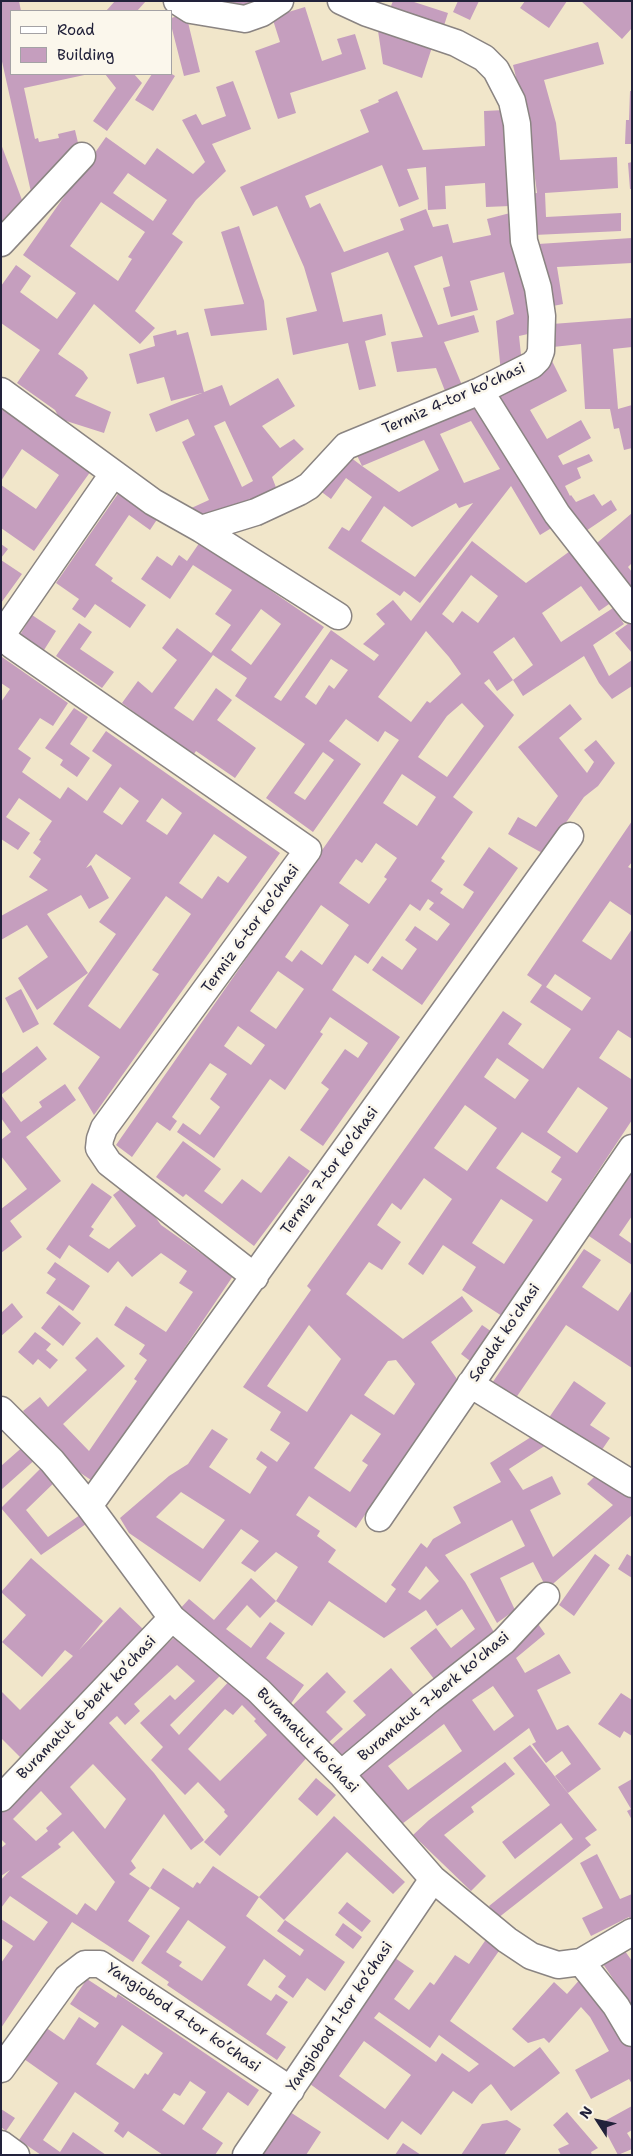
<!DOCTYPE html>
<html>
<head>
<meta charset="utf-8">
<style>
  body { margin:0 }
  #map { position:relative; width:633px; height:2156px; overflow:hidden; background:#f1e6ca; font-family:"Shantell Sans",sans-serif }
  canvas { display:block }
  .frame { position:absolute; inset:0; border:2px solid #22223b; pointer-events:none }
  .legend { position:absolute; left:10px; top:10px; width:162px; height:65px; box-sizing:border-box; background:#fbf7ec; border:1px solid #a4a2a5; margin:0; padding:6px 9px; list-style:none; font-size:15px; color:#22223b }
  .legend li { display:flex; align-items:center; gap:10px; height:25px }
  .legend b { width:25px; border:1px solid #a4a2a5 }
  .north { position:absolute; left:573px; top:2096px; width:50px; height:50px; -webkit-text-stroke:4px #fbf7ec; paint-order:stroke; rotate:305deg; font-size:14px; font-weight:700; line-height:20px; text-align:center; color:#22223b }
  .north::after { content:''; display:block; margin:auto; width:18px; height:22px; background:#22223b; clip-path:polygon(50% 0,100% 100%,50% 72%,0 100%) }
</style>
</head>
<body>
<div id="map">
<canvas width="633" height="2156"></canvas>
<div class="frame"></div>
<ul class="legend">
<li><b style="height:6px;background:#fff"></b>Road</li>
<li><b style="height:14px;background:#c59ebe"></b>Building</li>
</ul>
<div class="north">N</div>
</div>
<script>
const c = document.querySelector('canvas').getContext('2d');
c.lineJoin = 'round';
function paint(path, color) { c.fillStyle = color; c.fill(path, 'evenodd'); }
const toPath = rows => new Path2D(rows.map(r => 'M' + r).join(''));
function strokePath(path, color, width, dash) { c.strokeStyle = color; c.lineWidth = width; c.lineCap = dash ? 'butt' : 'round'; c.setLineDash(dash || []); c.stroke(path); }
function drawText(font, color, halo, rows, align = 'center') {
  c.font = font + ' "Shantell Sans",sans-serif'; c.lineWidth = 5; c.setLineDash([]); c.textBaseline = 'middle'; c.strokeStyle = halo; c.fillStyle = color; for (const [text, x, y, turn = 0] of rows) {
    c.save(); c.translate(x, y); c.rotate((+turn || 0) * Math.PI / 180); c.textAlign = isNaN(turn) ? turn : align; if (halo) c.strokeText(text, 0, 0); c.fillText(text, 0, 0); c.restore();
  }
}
const building = toPath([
  [1,1,19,1,21,11,11,11,11,74,89,74,24,88,35,139,38,138,39,142,59,138,58,134,75,130,79,147,33,201,1,57],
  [115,1,146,1,137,11,106,11],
  [187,1,265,1,238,13],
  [393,1,411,1,448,13,441,35,387,16],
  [458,1,479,1,470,20,453,12],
  [525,1,567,1,549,28,520,8],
  [581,1,632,1,632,28,622,39],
  [305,7,322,61,342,54,337,39,355,34,366,69,290,93,296,113,278,119,255,51,280,42,272,17],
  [186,14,200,72,184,76,171,25,171,18],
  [377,24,435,38,422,78,383,64],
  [598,42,604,64,544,80,556,123,560,160,617,157,618,188,545,193,546,217,621,213,621,231,534,235,531,194,537,193,528,127,513,65],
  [105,74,134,74,142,83,107,131,93,121,116,88],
  [152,74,172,74,175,76,153,111,135,100],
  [233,81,251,129,212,144,226,171,196,200,172,234,183,242,135,311,155,328,140,344,94,304,58,354,83,371,88,378,75,396,111,412,104,433,60,419,55,410,17,383,40,350,1,323,1,286,16,265,31,276,20,292,57,319,76,293,23,255,106,137,145,165,157,148,193,174,205,162,182,120,196,114,202,125,226,116,216,87],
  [128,173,167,200,153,221,113,193],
  [101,202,145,232,128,257,132,259,118,281,70,246],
  [397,91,423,150,485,146,484,111,505,110,510,206,486,207,485,183,445,186,446,209,428,210,426,167,407,169,419,199,399,207,382,165,305,196,310,208,320,203,344,252,404,230,400,219,426,209,433,227,448,224,453,243,491,235,487,219,514,212,537,332,519,336,522,364,501,373,496,321,514,314,504,272,470,281,478,310,451,317,443,288,450,286,442,256,414,266,438,325,474,315,479,332,444,342,464,390,447,396,436,368,397,372,391,342,423,337,388,252,331,273,343,322,382,314,386,335,365,341,376,386,359,390,348,343,293,355,286,318,317,311,304,267,277,206,253,216,240,187,369,132,360,110,379,102,378,100],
  [630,91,632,91,632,144,625,144,626,120,629,120],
  [1,144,25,208,1,231],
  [632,162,632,189,630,189,628,163],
  [239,226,264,301,267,330,211,336,204,309,244,304,221,232],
  [632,238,632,263,557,267,563,304,548,307,538,244],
  [632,318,632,347,613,349,618,409,632,405,632,448,624,450,619,428,614,429,610,409,585,409,581,344,553,347,552,324],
  [176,330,177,335,188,332,204,392,222,385,230,406,278,378,295,406,262,426,280,448,294,439,304,449,272,477,277,490,203,525,187,510,209,500,182,442,195,435,188,419,156,432,149,414,202,393,171,401,164,377,137,384,129,354,155,346,153,336],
  [225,421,253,481,242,487,214,426],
  [552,361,567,391,530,410,547,439,581,420,591,438,558,456,563,465,589,454,593,461,577,468,581,478,565,486,570,496,571,495,576,502,594,494,602,506,611,500,617,510,577,537,546,473,494,389],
  [480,397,558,524,540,535,511,486,420,603,404,591,400,596,328,548,342,527,349,531,372,497,346,478,331,499,319,490,346,454,362,466,353,447],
  [471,421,500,469,464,483,440,434],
  [424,440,439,470,399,492,362,466],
  [456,503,459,508,473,503,415,577,361,541,384,506,412,527],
  [4,405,93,468,34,551,1,528,1,485,36,509,59,475,22,449,1,481,1,409],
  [122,488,160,515,150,530,129,515,95,565,113,578,111,581,146,605,130,628,95,604,85,618,72,609,79,599,56,583],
  [632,513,632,563,628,567,632,572,632,602,591,548],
  [472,541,526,583,577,546,615,600,599,611,581,586,542,613,561,642,613,608,624,624,593,645,609,676,632,660,632,686,612,699,599,683,584,656,523,696,513,680,533,665,514,637,493,652,513,680,497,691,489,679,484,683,514,715,453,797,473,812,441,858,445,861,431,881,443,889,440,893,463,909,474,892,463,885,489,847,518,868,422,1005,372,970,382,956,402,970,417,949,405,940,415,926,437,941,450,924,429,909,434,903,428,899,420,911,410,904,368,964,355,955,332,990,400,1037,323,1146,300,1130,329,1089,321,1083,345,1049,358,1058,368,1043,330,1017,320,1032,323,1034,285,1090,270,1079,214,1158,177,1132,183,1123,200,1135,220,1107,210,1099,227,1074,210,1063,172,1117,177,1121,170,1131,157,1122,132,1157,116,1145,399,740,385,731,378,742,346,719,329,741,361,764,313,832,266,798,305,744,235,696,247,678,213,655,174,708,193,721,216,688,232,700,217,720,256,748,235,778,196,751,190,760,155,735,158,730,122,703,138,681,152,693,177,660,162,648,177,628,211,653,231,625,215,614,232,590,193,565,170,599,141,579,157,556,172,566,179,555,187,561,200,542,324,627,274,697,281,701,331,630,374,661,379,655,363,644,385,624,376,614,393,600,411,621],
  [471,575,498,596,478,623,462,611,453,623,442,614],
  [261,609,281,624,251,665,231,650],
  [426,631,449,657,461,674,430,703,427,701,411,722,378,697],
  [331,659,348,670,334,689,329,685,316,705,305,697],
  [462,703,484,726,447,777,418,757,447,716],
  [323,752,334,760,305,800,294,793],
  [402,774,436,797,417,826,383,803],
  [376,843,397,858,384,877,387,879,369,904,339,883,356,859,362,863],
  [321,905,349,925,322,965,301,950,292,962,285,957],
  [278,971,304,989,276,1029,250,1011],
  [238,1026,265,1045,251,1065,224,1046],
  [1,544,8,549,1,558],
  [1,560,22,574,1,603],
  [32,615,56,631,44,650,20,635],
  [632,621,632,653,615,633],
  [79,623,92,632,80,649,114,672,102,688,56,656],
  [2,657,68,703,53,726,40,718,18,749,31,758,22,772,60,799,68,787,87,801,112,765,92,751,106,731,280,853,94,1115,78,1088,100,1057,53,1024,116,934,99,922,131,878,96,854,86,868,91,865,109,898,89,909,81,895,47,914,88,973,37,1010,18,978,48,957,27,925,1,940,1,916,48,890,29,877,41,859,33,853,41,841,39,840,52,821,19,798,6,817,30,833,18,850,1,839,1,702,10,689,1,683],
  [120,787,139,801,122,825,103,812],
  [162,798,182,813,167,835,146,821],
  [214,834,247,857,228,883,218,876,202,899,179,883],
  [166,896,191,914,152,970,159,974,120,1029,88,1006],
  [570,704,582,719,559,738,587,773,594,762,584,750,596,740,615,763,598,786,584,797,544,854,508,834,518,817,536,827,558,796,518,747],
  [74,708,88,717,70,744,90,758,77,777,60,765,63,760,45,748],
  [632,821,632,862,628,867,632,869,632,916,610,901,582,941,611,960,632,929,632,1039,618,1030,599,1058,631,1079,632,1077,632,1120,502,1316,462,1290,476,1267,443,1245,423,1275,408,1264,452,1199,424,1178,401,1210,392,1203,377,1225,401,1242,382,1270,369,1262,346,1294,403,1339,462,1296,473,1311,431,1342,462,1386,449,1396,414,1442,356,1528,309,1496,296,1515,320,1531,317,1536,336,1550,328,1562,386,1603,396,1589,391,1585,421,1543,427,1548,433,1539,461,1523,453,1507,501,1482,490,1463,539,1432,546,1445,509,1469,523,1490,552,1476,561,1494,530,1510,553,1557,613,1505,587,1484,600,1471,632,1489,632,1515,547,1589,533,1562,500,1578,515,1610,497,1623,470,1574,525,1546,512,1520,445,1555,465,1582,499,1641,441,1688,410,1648,436,1628,451,1648,475,1629,462,1609,437,1626,426,1610,384,1638,329,1601,312,1626,276,1601,260,1618,247,1605,226,1629,251,1648,270,1622,285,1633,266,1658,304,1685,290,1705,179,1610,189,1599,214,1620,251,1578,276,1601,298,1567,276,1552,255,1572,241,1563,259,1541,241,1529,200,1582,129,1533,120,1518,169,1476,188,1464,212,1429,228,1439,209,1467,250,1494,267,1467,256,1459,261,1451,277,1462,290,1443,270,1430,281,1412,243,1387,311,1290,307,1286,503,1011,522,1024,508,1044,543,1069,571,1029,530,1002,542,985,527,975],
  [555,974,591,998,582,1011,546,987],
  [497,1058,529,1080,515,1099,484,1077],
  [578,1087,608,1108,577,1153,547,1132],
  [465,1105,497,1128,467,1171,434,1148],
  [522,1132,561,1157,551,1172,562,1179,547,1202,496,1168],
  [501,1199,533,1220,504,1264,472,1243],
  [309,1325,341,1359,307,1412,267,1386],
  [396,1360,415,1384,394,1415,364,1395,388,1361],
  [351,1414,381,1434,362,1461,368,1465,350,1492,314,1468],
  [181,1492,225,1520,203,1549,156,1517],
  [426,1566,439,1581,420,1600,408,1592],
  [21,989,39,1024,23,1033,5,998],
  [37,1046,47,1059,1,1095,21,1122,42,1107,39,1102,65,1084,76,1100,26,1137,61,1181,10,1221,22,1237,1,1253,1,1209,27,1189,1,1156,1,1140,11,1132,1,1118,1,1074],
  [183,1141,221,1169,204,1191,222,1204,242,1179,261,1193,289,1156,310,1171,254,1246,186,1194,183,1197,156,1177],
  [632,1173,632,1216,619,1235,632,1244,632,1265,589,1236],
  [130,1182,161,1225,233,1276,94,1482,76,1470,42,1434,23,1411,40,1397,48,1407,87,1370,75,1358,97,1337,125,1366,63,1424,89,1451,137,1381,134,1379,147,1360,139,1354,145,1345,114,1325,126,1306,166,1332,193,1292,179,1283,187,1271,161,1253,132,1277,118,1261,108,1273,69,1245,60,1259,46,1249,92,1183,112,1197,91,1227,94,1229,89,1236,109,1249,136,1226,113,1195],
  [584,1249,601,1260,582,1287,618,1311,632,1290,632,1368,566,1325,511,1405,488,1389],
  [55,1262,90,1286,73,1311,46,1293,56,1279,47,1273],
  [12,1303,23,1317,1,1336,1,1313],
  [59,1305,81,1323,63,1346,41,1328],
  [482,1325,495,1334,474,1364,461,1354],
  [35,1332,51,1344,46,1350,58,1360,50,1369,38,1359,33,1365,18,1352],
  [574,1381,606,1403,590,1425,610,1438,595,1460,544,1425],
  [26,1444,38,1457,1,1490,1,1466],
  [44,1465,58,1479,26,1510,48,1537,80,1515,86,1524,41,1555,1,1508],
  [595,1554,610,1565,574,1616,559,1605],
  [627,1554,632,1557,632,1578,618,1569],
  [31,1558,103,1621,79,1650,120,1607,144,1630,20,1757,1,1738,1,1691,20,1710,73,1656,65,1650,42,1677,2,1642,26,1615,1,1592],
  [536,1621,545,1634,516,1658,525,1673,559,1654,571,1673,537,1690,557,1730,568,1725,601,1769,568,1793,555,1776,571,1764,562,1751,546,1763,532,1744,536,1742,529,1728,398,1827,352,1766],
  [493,1686,514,1716,494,1731,472,1700],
  [444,1724,462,1751,408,1790,388,1766],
  [178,1634,224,1672,170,1725,179,1735,233,1677,310,1754,220,1856,204,1842,228,1816,224,1812,225,1810,198,1782,185,1795,151,1760,163,1747,140,1723,170,1695,175,1700,195,1681,177,1665,134,1704,140,1711,125,1725,117,1716,109,1723,154,1773,204,1840,191,1850,164,1814,131,1861,136,1868,129,1874,150,1888,128,1921,150,1936,133,1962,72,1922,1,2028,1,1963,13,1946,1,1938,1,1919,34,1941,48,1922,10,1896,1,1908,1,1880,10,1870,1,1876,1,1848,6,1844,1,1839,1,1802,144,1665],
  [242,1705,256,1719,254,1721,267,1735,220,1781,188,1749,225,1709,233,1715],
  [93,1764,126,1799,105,1829,70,1787],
  [41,1791,62,1814,46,1828,48,1831,36,1841,13,1819],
  [73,1831,115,1882,96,1911,85,1903,77,1915,21,1877,61,1847,58,1844],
  [391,1668,419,1701,348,1763,332,1745,366,1715,353,1701],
  [327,1672,346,1692,326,1712,343,1729,326,1745,290,1708],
  [621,1693,632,1700,632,1736,624,1731,620,1738,598,1724],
  [530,1745,597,1830,585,1838,591,1845,498,1918,489,1906,573,1839,561,1823,515,1859,502,1842,550,1805,513,1758],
  [505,1762,515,1774,471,1807,474,1812,444,1835,486,1876,471,1891,413,1835,429,1820],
  [316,1778,336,1795,317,1816,298,1799],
  [632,1779,632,1820,627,1811,631,1809,618,1787],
  [334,1816,405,1882,393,1894,347,1852,284,1920,259,1897,246,1916,300,1956,304,1950,277,1931,285,1920,345,1962,325,1991,307,1978,293,1998,278,1987,286,1976,264,1959,247,1985,271,2001,276,1994,288,2002,266,2034,286,2047,277,2060,167,1985,169,1982,141,1963,180,1908,150,1888,163,1868,193,1888,197,1882,200,1884,213,1866,259,1897],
  [188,1920,226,1947,202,1981,179,1966,182,1962,166,1952],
  [597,1854,620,1899,632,1894,632,1923,629,1917,591,1936,582,1918,603,1908,580,1863],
  [347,1902,371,1921,362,1932,338,1913],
  [343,1923,362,1937,353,1949,335,1935],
  [487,1938,501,1948,450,2021,514,2067,540,2047,560,2073,511,2111,491,2084,480,2093,472,2104,453,2091,421,2135,402,2121,388,2140,303,2079,395,1958,414,1971,394,1999,409,2010,430,1982,434,1985,455,1955,469,1964],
  [379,2012,430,2048,439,2035,479,2064,469,2072,442,2053,436,2062,374,2018],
  [364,2041,411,2075,385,2109,339,2076],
  [620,1944,632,1961,632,2007,599,1958],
  [582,1977,632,2046,632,2084,629,2079,591,2099,575,2070,609,2051,590,2017,581,2007,549,2043,544,2038,528,2043,512,2029,554,1982,567,1994],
  [87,1979,116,1998,118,1994,259,2090,248,2106,228,2092,202,2129,223,2143,215,2155,163,2155,128,2131,123,2138,114,2131,119,2123,75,2092,43,2140,60,2152,73,2132,106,2155,41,2155,19,2140,58,2083,24,2059,45,2027,64,2040,79,2017,95,2028,99,2023,70,2004],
  [122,2025,163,2053,148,2075,145,2073,134,2089,96,2064],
  [190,2081,206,2092,184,2125,162,2110,174,2093,180,2096],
  [632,2106,632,2130,627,2133,632,2141,632,2149,618,2155,601,2123],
  [1,2109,15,2118,6,2131,1,2127],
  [290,2112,321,2132,306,2155,262,2155],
  [567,2112,598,2148,591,2152,592,2155,561,2155,558,2149,569,2144,553,2125],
  [507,2120,521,2129,504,2155,461,2155,482,2124],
  [403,2143,421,2155,395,2155]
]);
const street = toPath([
  [177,1,191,10,245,19,262,13,280,1],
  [1,243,82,156],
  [1,391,153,502,201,529,256,512,299,492,309,486,346,446,480,391,532,365,538,359,541,351,542,316,538,288,524,241,517,124,512,101,496,70,484,58,456,43,367,13,341,1],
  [480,391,557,514,632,610],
  [201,529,338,616],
  [1,636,113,474],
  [2,636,12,645,308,850,104,1128,100,1139,99,1148,109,1163,255,1277],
  [470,1384,632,1484],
  [1,1410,52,1461,89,1506,172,1618,259,1691,341,1774,433,1879,507,1940,531,1956,558,1965,581,1962,616,2006,632,2033],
  [89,1506,570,836],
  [379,1518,632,1148],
  [341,1774,429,1700,504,1641,546,1596],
  [1,1798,172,1618],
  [581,1962,632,1932],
  [1,2069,67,1978,85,1964,100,1964,291,2090],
  [1,2144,16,2155],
  [246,2155,433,1879]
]);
const streetNames = [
  ["Termiz 4-tor koʼchasi",454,399,-24],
  ["Termiz 6-tor koʼchasi",251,929,-54],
  ["Termiz 7-tor koʼchasi",330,1171,-54],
  ["Saodat koʻchasi",505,1333,-56],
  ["Buramatut 7-berk koʼchasi",434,1697,-40],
  ["Buramatut 6-berk koʼchasi",87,1708,-46],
  ["Buramatut koʻchasi",307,1741,46],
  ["Yangiobod 1-tor koʼchasi",340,2017,-56],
  ["Yangiobod 4-tor koʼchasi",183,2018,34]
];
paint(building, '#c59ebe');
strokePath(street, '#8a8482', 29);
strokePath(street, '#fff', 26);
drawText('15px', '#22223b', '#fbf7ec', streetNames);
</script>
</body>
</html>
